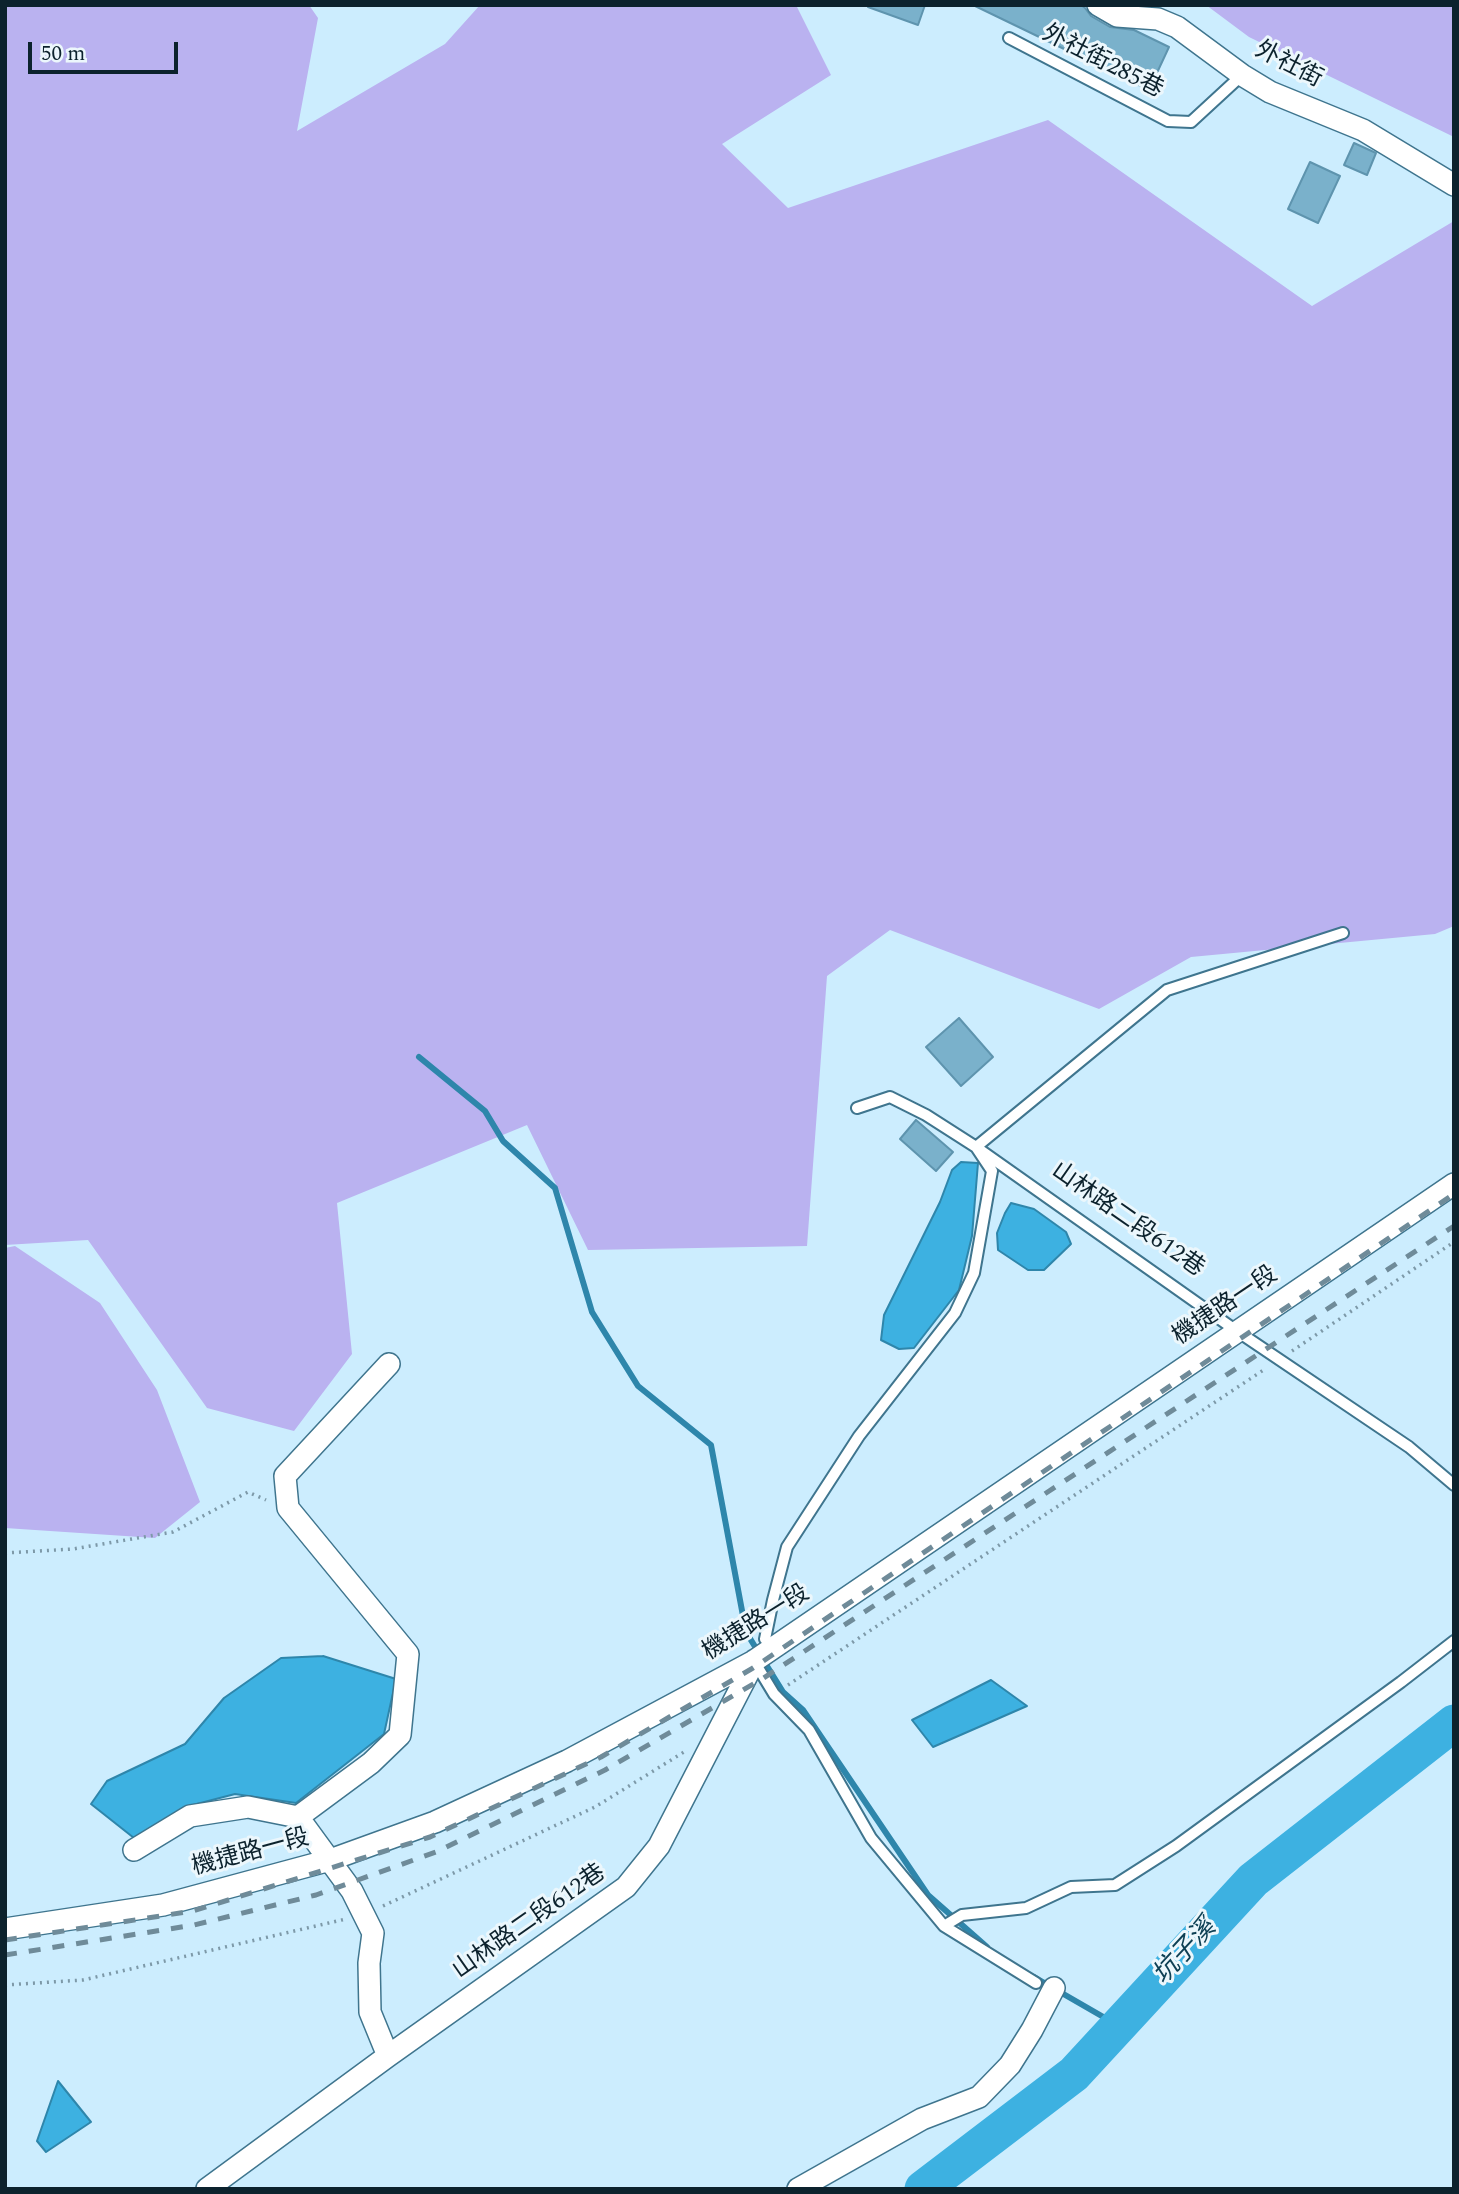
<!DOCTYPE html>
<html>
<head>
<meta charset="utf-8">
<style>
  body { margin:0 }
  #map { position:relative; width:1459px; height:2194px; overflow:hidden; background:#ccedfe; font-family:Spectral,serif }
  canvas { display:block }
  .frame { position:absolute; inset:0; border:7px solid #0c222d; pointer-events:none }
  .scale { position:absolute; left:28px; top:42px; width:150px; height:32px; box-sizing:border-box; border:4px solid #0c222d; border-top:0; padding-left:9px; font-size:21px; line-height:24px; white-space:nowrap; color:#0c222d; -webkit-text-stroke:5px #ecf7fc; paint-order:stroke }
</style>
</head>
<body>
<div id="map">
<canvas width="1459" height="2194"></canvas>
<div class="frame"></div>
<div class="scale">50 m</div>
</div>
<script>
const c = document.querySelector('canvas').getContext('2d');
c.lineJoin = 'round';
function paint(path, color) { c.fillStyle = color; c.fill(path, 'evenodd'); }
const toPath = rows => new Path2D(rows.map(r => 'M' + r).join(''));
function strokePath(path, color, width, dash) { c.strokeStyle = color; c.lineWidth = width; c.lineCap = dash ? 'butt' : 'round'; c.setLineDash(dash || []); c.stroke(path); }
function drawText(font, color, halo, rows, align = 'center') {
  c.font = font + ' Spectral,"Noto Sans TC",serif'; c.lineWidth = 6; c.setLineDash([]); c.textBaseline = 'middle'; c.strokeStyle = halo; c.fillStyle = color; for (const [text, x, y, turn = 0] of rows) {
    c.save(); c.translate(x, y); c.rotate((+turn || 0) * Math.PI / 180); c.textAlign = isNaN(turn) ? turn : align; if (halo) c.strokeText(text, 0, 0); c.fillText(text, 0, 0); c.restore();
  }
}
const green = toPath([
  [5,5,309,5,318,18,297,131,445,44,480,5,796,5,831,75,722,144,788,208,1048,120,1312,306,1454,221,1454,926,1435,934,1191,957,1099,1009,890,930,827,976,807,1246,588,1250,527,1125,337,1203,352,1354,294,1431,207,1408,88,1240,5,1245],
  [1206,5,1454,5,1454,137,1249,37],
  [15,1246,100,1303,157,1390,200,1502,155,1538,5,1528,5,1248]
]);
const water = toPath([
  [961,1162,978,1163,972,1236,959,1290,914,1348,899,1349,881,1340,884,1315,940,1202,952,1170,961,1162],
  [1011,1203,1034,1209,1066,1232,1071,1244,1044,1270,1028,1270,998,1250,997,1233,1005,1213,1011,1203],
  [323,1656,396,1679,384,1734,296,1803,235,1794,189,1806,134,1838,91,1804,107,1781,185,1744,224,1698,281,1658,323,1656],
  [991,1680,1027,1706,933,1747,912,1720,991,1680],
  [58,2081,91,2122,46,2152,37,2141,58,2081]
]);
const stream = toPath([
  [419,1057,485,1111,503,1141,555,1188,592,1312,638,1386,711,1445,746,1632,783,1692,803,1710,928,1895,987,1947],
  [1034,1977,1119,2026]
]);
const river = toPath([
  [923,2189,1074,2074,1253,1880,1454,1723]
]);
const building = toPath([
  [869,5,925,5,918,25,868,7,869,5],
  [973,5,1081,5,1085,8,1091,16,1110,27,1134,30,1169,47,1149,90,973,5],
  [1354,143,1376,153,1367,175,1344,165,1354,143],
  [1310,162,1340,176,1318,223,1288,209,1310,162],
  [959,1018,993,1057,961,1086,926,1047,959,1018],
  [916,1120,953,1152,936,1171,900,1139,916,1120]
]);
const path = toPath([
  [1292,1351,1454,1242],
  [5,1553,73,1549,173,1532,248,1492,266,1500],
  [788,1685,1265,1369],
  [383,1906,595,1807,684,1752],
  [5,1985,83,1980,346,1919]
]);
const lane = toPath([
  [1009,38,1168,121,1191,122,1242,75],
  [857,1108,890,1097,926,1115,976,1147,1231,1327,1409,1447,1454,1485],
  [765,1639,773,1600,787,1547,859,1436,955,1313,974,1273,992,1171,976,1147,1167,990,1343,933],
  [754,1661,774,1694,809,1730,871,1838,944,1926,1036,1983],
  [944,1926,962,1915,1026,1908,1071,1887,1115,1885,1176,1846,1401,1682,1454,1641]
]);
const street = toPath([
  [1098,5,1117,16,1158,19,1177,27,1242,75,1270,92,1363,130,1454,185],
  [298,1817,371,1763,400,1735,408,1654,288,1508,285,1476,389,1364],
  [298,1817,352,1891,373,1933,369,1963,370,2012,388,2056],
  [134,1850,190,1816,248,1807,298,1817],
  [5,1929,163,1905,330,1860,435,1822,567,1761,754,1661,1454,1184],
  [207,2189,388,2056,626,1887,659,1846,755,1660],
  [798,2189,922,2119,979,2097,1010,2065,1032,2030,1054,1988]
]);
const rail = toPath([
  [5,1940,193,1911,430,1837,601,1757,753,1668,1454,1194],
  [5,1955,194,1925,316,1895,436,1852,605,1770,762,1679,1454,1226]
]);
const streetNames = [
  ["外社街285巷",1102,63,27],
  ["外社街",1288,66,27],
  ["山林路二段612巷",1127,1221,35],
  ["機捷路一段",1226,1307,-34],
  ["機捷路一段",757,1624,-32],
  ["機捷路一段",251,1854,-15],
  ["山林路二段612巷",530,1923,-35]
];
const waterNames = [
  ["坑子溪",1186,1953,-47]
];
paint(green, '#bab2f0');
paint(water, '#3db1e1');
strokePath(water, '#2e86ab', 2);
strokePath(stream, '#2e86ab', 6);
strokePath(river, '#3db1e1', 37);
paint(building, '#7ab1cb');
strokePath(building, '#5e94ae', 2);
strokePath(lane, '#3f758e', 14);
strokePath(street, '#3f758e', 24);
strokePath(path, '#7d99a8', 3.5, [2, 5]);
strokePath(lane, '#fff', 10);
strokePath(street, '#fff', 21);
strokePath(rail, '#6f8b99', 5, [12, 12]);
drawText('24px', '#0c222d', '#ecf7fc', streetNames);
drawText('italic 26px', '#0e4054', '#ecf7fc', waterNames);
</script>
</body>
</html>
